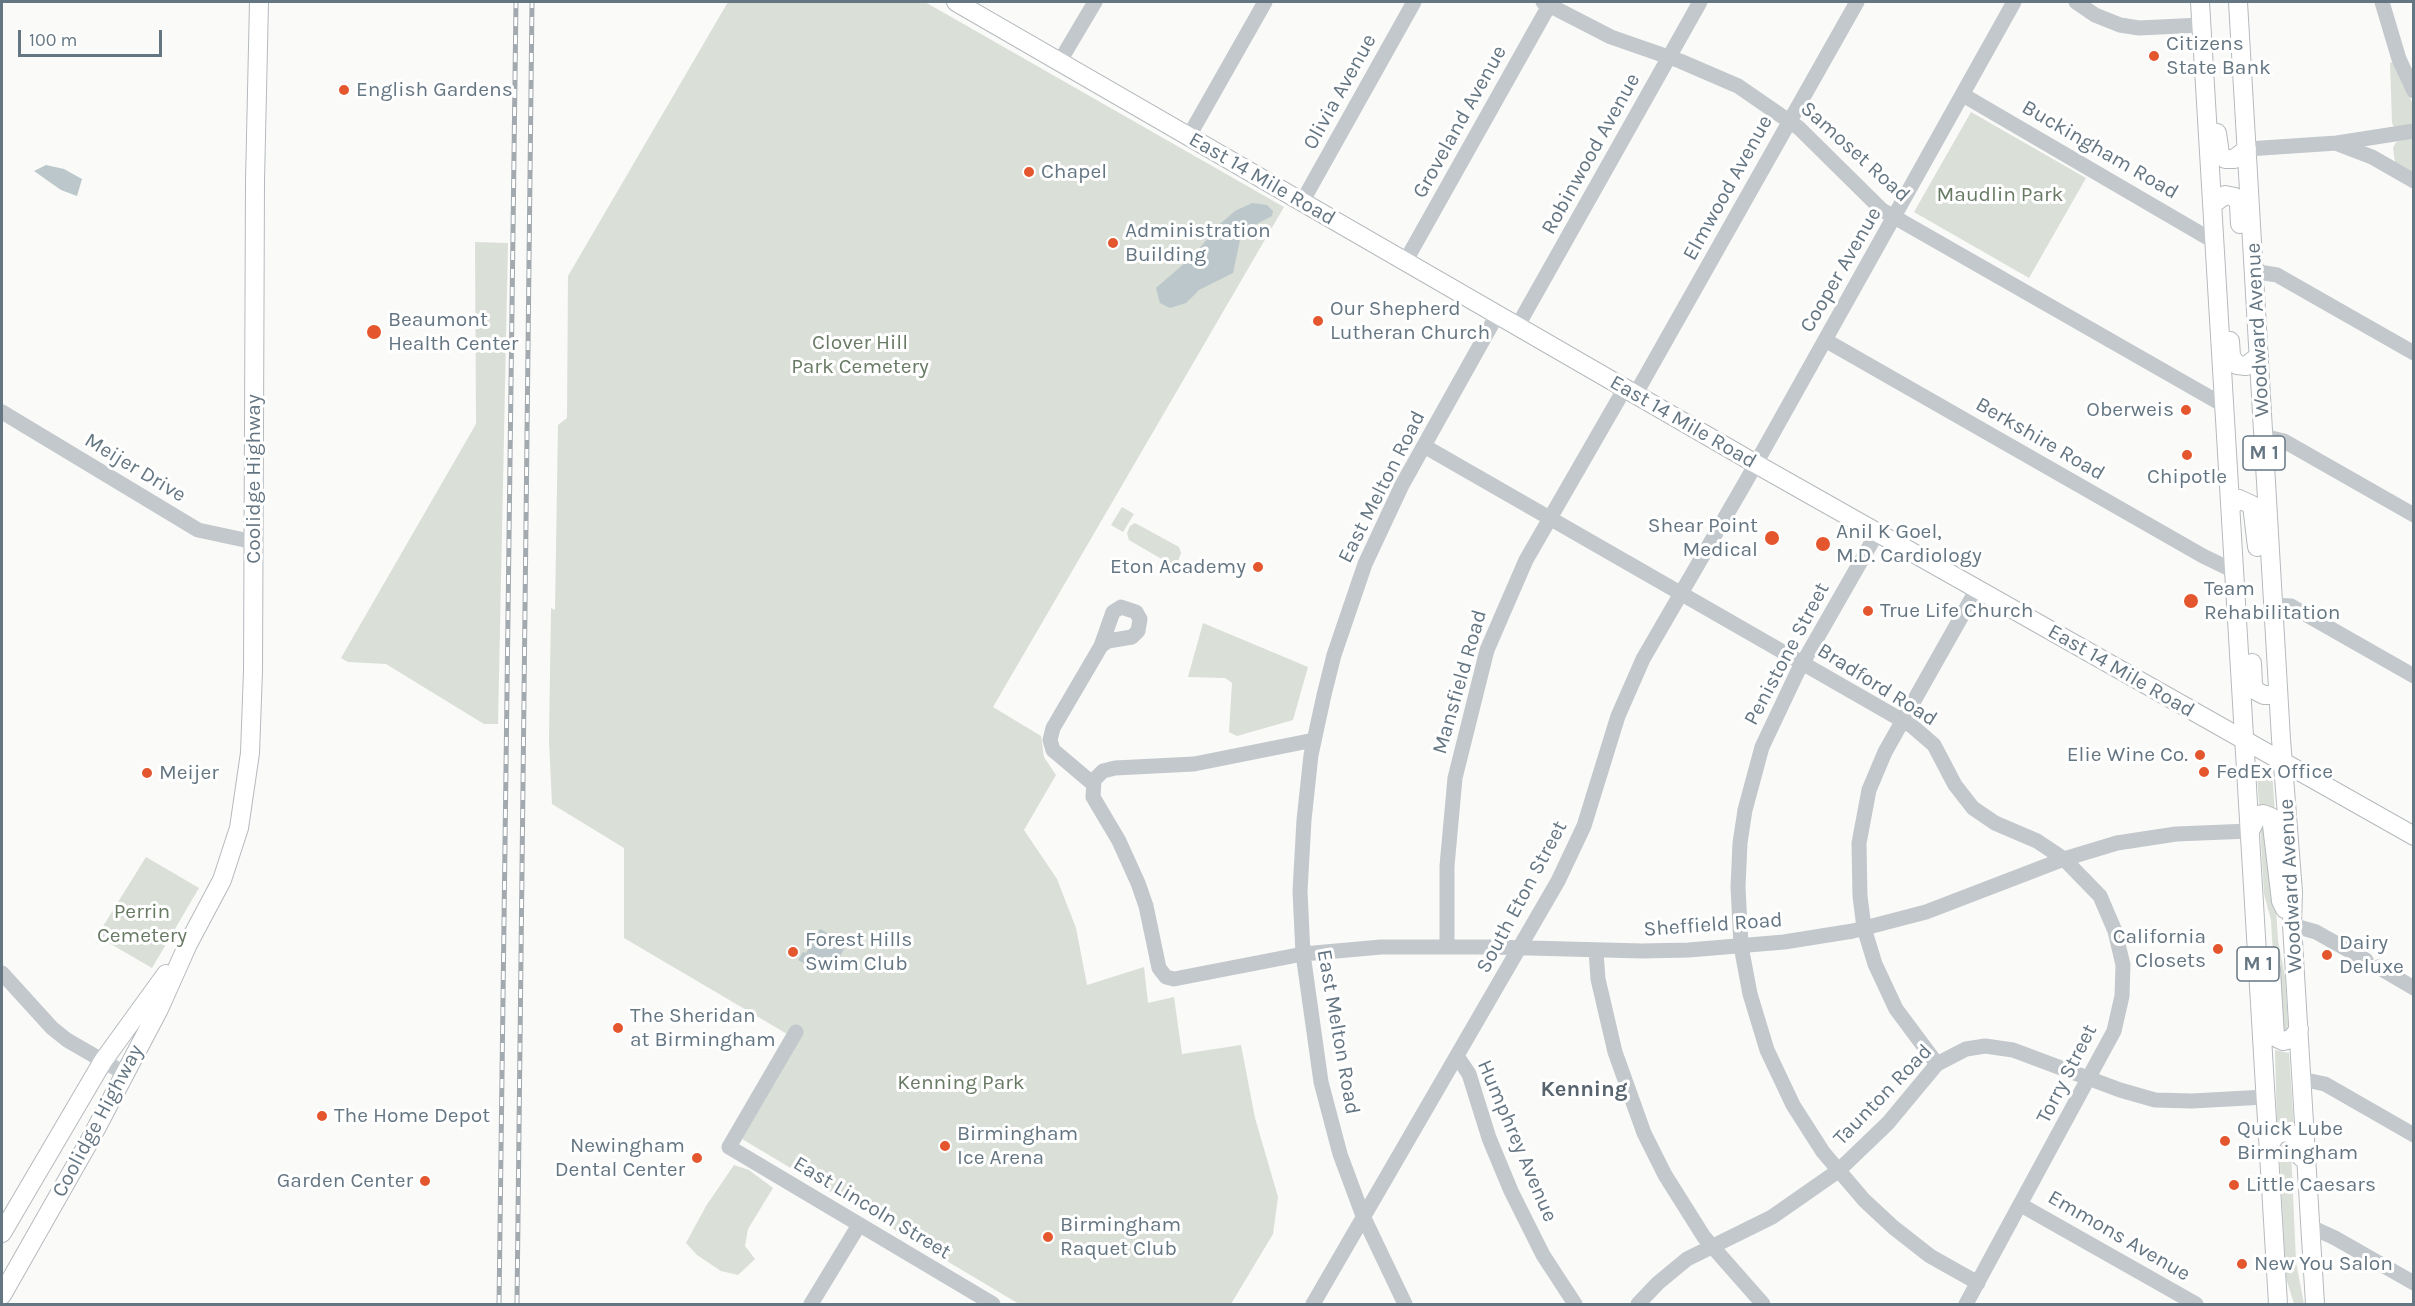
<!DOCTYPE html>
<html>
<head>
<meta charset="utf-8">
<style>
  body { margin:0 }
  #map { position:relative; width:2415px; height:1306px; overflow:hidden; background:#fafaf8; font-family:Karla,sans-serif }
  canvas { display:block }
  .frame { position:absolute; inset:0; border:3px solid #657683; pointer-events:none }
  .scale { position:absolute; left:18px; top:30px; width:144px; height:27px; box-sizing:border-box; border:3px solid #657683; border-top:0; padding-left:8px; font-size:18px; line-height:21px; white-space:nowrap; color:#657683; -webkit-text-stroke:4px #fff; paint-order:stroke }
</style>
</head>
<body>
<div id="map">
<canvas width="2415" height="1306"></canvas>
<div class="frame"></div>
<div class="scale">100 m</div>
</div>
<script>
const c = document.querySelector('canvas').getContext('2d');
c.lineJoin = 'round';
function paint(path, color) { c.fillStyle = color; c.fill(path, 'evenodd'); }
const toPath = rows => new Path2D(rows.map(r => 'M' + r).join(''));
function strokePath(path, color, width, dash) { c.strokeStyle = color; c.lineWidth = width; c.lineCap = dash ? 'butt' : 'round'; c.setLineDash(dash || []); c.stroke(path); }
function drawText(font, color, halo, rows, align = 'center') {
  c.font = font + ' Karla,sans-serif'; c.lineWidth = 6; c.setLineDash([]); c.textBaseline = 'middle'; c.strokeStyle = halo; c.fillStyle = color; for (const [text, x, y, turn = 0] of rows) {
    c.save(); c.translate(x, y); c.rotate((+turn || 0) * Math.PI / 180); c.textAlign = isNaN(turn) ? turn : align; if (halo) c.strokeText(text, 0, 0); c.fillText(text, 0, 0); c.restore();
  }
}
const green = toPath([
  [728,2,925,2,1284,207,993,707,1041,736,1044,757,1056,775,1024,830,1057,879,1076,928,1087,985,1144,967,1148,1003,1174,997,1182,1054,1241,1045,1255,1118,1278,1197,1273,1234,1231,1304,1019,1304,742,1139,799,1041,624,938,624,848,552,804,549,740,551,608,555,610,558,425,567,418,568,276],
  [2390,62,2393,63,2413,104,2413,125,2394,127,2392,123],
  [1971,112,2086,178,2029,278,1914,212],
  [2413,137,2413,174,2395,162,2393,148,2396,142],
  [475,242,508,243,498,724,484,724,386,664,348,662,341,658,476,424],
  [1122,507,1134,514,1123,532,1111,525],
  [1135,523,1179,547,1181,553,1177,564,1170,564,1129,540,1127,533,1130,526],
  [1203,623,1308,667,1293,720,1237,736,1229,732,1232,683,1225,678,1188,677],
  [2266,768,2272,771,2275,813,2259,804,2257,774,2259,769],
  [2263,820,2272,836,2278,941,2285,976,2288,1024,2286,1034,2277,1026,2271,920,2264,894,2260,825],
  [146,857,199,888,152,968,97,936],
  [2275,1050,2289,1053,2294,1127,2277,1127],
  [2285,1144,2291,1149,2296,1262,2304,1304,2294,1304,2286,1278,2279,1147],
  [734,1165,749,1170,773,1188,748,1229,745,1246,755,1259,738,1275,721,1271,697,1255,686,1243,706,1206]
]);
const water = toPath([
  [46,165,64,169,82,179,77,196,61,190,34,171],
  [1252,203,1267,205,1273,211,1272,216,1251,227,1240,240,1233,273,1199,290,1186,303,1170,308,1160,303,1156,288,1193,256,1220,224,1235,211],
  [820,929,847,944,837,961,828,956,821,973,798,960,803,952,806,953]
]);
const minor = toPath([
  [1543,2,1611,37,1680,61,1738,86,1799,128,1882,210,2225,406],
  [2076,2,2095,15,2120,25,2139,28,2201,25],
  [2382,2,2399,59,2414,91],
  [1060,61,1095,2],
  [1963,95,2215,242],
  [1189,136,1265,2],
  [2338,144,2372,157,2414,181],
  [2247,149,2337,143,2414,131],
  [1302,202,1414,2],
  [1405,262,1551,2],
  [2253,271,2277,275,2414,353],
  [1517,327,1700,2],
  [1825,340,2203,556,2234,571],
  [1635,395,1857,2],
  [2,412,198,530,254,542],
  [2263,436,2284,441,2414,515],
  [1424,446,1912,726,1934,745,1955,785,1973,808,1995,823,2037,841,2064,859,2100,896,2115,931,2123,965,2122,996,2114,1031,1966,1304],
  [1877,533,1797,673,1762,747,1745,810,1740,843,1738,887,1741,946,1750,994,1767,1050,1793,1105,1823,1152,1864,1200,1893,1227,1930,1256,1978,1283],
  [2273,605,2291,606,2414,676],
  [1314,740,1194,764,1115,768,1103,771,1094,780,1093,797,1119,841,1138,883,1146,906,1159,968,1166,977,1174,979,1303,954,1381,947,1492,947,1642,951,1689,950,1784,942,1853,931,1926,912,2064,859,2117,843,2176,834,2250,831],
  [1092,783,1053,750,1050,740,1053,728,1101,646,1108,641,1132,637,1138,631,1140,619,1136,612,1121,607,1113,612,1101,646],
  [2292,925,2316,932,2366,960],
  [1447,947,1447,866,1455,778,1487,650,1526,560,1625,388],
  [1596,951,1598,979,1615,1052,1644,1133,1665,1175,1704,1237,1763,1304],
  [2378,967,2414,988],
  [2,973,52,1028,67,1040,124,1073],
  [796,1032,729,1147,993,1304],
  [1457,1056,1469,1074,1489,1138,1511,1191,1543,1255,1575,1304],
  [1937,1064,1896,1009,1875,964,1864,928,1860,896,1859,843,1869,790,1885,752,1977,589],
  [2301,1079,2325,1084,2414,1135],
  [2021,1205,2196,1304],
  [2309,1226,2335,1238,2414,1283],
  [811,1304,859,1225],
  [1313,1304,1558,881,1584,826,1618,716,1643,659,1745,483,2014,2],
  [1405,1304,1363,1216,1340,1154,1321,1082,1303,954,1300,891,1304,820,1311,755,1324,695,1334,655,1365,564,1402,485,1497,315],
  [1638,1304,1658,1283,1687,1259,1772,1217,1838,1171,1888,1123,1937,1064,1966,1049,1985,1046,2013,1050,2120,1090,2155,1100,2192,1101,2265,1097]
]);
const major = toPath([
  [956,2,1756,464,2414,836],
  [2200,2,2278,1304],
  [2238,2,2281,739,2293,892,2292,925,2315,1304],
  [2217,133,2220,154,2225,159,2234,159,2247,149],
  [2213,204,2225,195,2235,197,2239,204,2240,224],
  [2230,341,2231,356,2237,365,2246,366,2259,356],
  [2231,507,2239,499,2252,505,2257,547],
  [2252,663,2253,685,2256,691,2264,695,2278,695],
  [2250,831,2258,815,2263,814,2271,817,2281,901,2285,909],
  [2271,970,2275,1037,2283,1041,2291,1039,2299,1029],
  [2269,1145,2277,1134,2287,1132,2296,1137,2301,1157],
  [2,1233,103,1061,166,974],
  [2,1295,90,1140,159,1009,188,944,222,880,239,828,250,753,253,671,255,181,259,2]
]);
const rail = toPath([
  [499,1304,516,2],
  [517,1304,532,2]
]);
const markers = [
  [2154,56,6,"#e4572e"],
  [344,90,6,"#e4572e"],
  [1029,172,6,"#e4572e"],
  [1113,243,6,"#e4572e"],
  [1318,321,6,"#e4572e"],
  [374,332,8,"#e4572e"],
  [2186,410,6,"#e4572e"],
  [2187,455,6,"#e4572e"],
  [1772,538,8,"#e4572e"],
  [1823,544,8,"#e4572e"],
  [1258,567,6,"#e4572e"],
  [2191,601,8,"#e4572e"],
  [1868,611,6,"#e4572e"],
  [2200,755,6,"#e4572e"],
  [2204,772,6,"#e4572e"],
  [147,773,6,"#e4572e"],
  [2218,949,6,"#e4572e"],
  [793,952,6,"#e4572e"],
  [2327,955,6,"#e4572e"],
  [618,1028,6,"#e4572e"],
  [322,1116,6,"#e4572e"],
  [2225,1141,6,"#e4572e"],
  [945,1146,6,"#e4572e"],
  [697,1158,6,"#e4572e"],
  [425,1181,6,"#e4572e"],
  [2234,1185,6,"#e4572e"],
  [1048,1237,6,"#e4572e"],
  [2242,1264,6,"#e4572e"]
];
const shields = [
  [2264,453,42],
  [2258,964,42]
];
const shieldNames = [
  ["M 1",2264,453],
  ["M 1",2258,964]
];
const poiNames = [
  ["Citizens",2166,44],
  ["State Bank",2166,68],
  ["English Gardens",356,90],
  ["Chapel",1041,172],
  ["Administration",1125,231],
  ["Building",1125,255],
  ["Our Shepherd",1330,309],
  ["Lutheran Church",1330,333],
  ["Beaumont",388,320],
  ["Health Center",388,344],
  ["Oberweis",2174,410,"right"],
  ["Chipotle",2187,477,"center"],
  ["Shear Point",1758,526,"right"],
  ["Medical",1758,550,"right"],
  ["Anil K Goel,",1836,532],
  ["M.D. Cardiology",1836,556],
  ["Eton Academy",1246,567,"right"],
  ["Team",2204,589],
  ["Rehabilitation",2204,613],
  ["True Life Church",1880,611],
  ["Elie Wine Co.",2188,755,"right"],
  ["FedEx Office",2216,772],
  ["Meijer",159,773],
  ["California",2206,937,"right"],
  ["Closets",2206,961,"right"],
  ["Forest Hills",805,940],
  ["Swim Club",805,964],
  ["Dairy",2339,943],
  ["Deluxe",2339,967],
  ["The Sheridan",630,1016],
  ["at Birmingham",630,1040],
  ["The Home Depot",334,1116],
  ["Quick Lube",2237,1129],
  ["Birmingham",2237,1153],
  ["Birmingham",957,1134],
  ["Ice Arena",957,1158],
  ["Newingham",685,1146,"right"],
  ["Dental Center",685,1170,"right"],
  ["Garden Center",413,1181,"right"],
  ["Little Caesars",2246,1185],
  ["Birmingham",1060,1225],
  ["Raquet Club",1060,1249],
  ["New You Salon",2254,1264]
];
const streetNames = [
  ["Olivia Avenue",1340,92,-61],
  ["Groveland Avenue",1460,122,-61],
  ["Buckingham Road",2100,150,30],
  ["Samoset Road",1855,152,42],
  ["Robinwood Avenue",1591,154,-61],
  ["East 14 Mile Road",1262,179,30],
  ["Elmwood Avenue",1728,188,-61],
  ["Cooper Avenue",1841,270,-60],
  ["Woodward Avenue",2258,330,-93],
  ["East 14 Mile Road",1683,422,30],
  ["Berkshire Road",2040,439,30],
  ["Meijer Drive",135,468,31],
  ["Coolidge Highway",254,479,-90],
  ["East Melton Road",1382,487,-63],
  ["Penistone Street",1787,654,-62],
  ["East 14 Mile Road",2121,671,30],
  ["Mansfield Road",1460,682,-74],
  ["Bradford Road",1877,685,32],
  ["Woodward Avenue",2291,886,-93],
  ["South Eton Street",1522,897,-62],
  ["Sheffield Road",1713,925,-4],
  ["East Melton Road",1338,1032,80],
  ["Torry Street",2067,1074,-63],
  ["Taunton Road",1883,1095,-46],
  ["Coolidge Highway",98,1121,-62],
  ["Humphrey Avenue",1517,1141,67],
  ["East Lincoln Street",872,1208,31],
  ["Emmons Avenue",2119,1236,30]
];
const parkNames = [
  ["Maudlin Park",2000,195],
  ["Clover Hill",860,343],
  ["Park Cemetery",860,367],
  ["Perrin",142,912],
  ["Cemetery",142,936],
  ["Kenning Park",961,1083]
];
const neighbourhoodNames = [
  ["Kenning",1584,1090]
];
paint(green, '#dadfd7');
paint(water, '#bbc7cb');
strokePath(major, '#b5babe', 20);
strokePath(minor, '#c3c8cc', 15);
strokePath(major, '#fff', 18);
strokePath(rail, '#a2aab0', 5);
strokePath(rail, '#fff', 3, [9]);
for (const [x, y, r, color] of markers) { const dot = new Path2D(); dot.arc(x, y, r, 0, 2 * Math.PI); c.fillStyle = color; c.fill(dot); strokePath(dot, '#fff', 2); }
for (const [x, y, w] of shields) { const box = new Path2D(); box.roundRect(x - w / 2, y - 17, w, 34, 4.5); c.fillStyle = '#fff'; c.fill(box); strokePath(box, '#657683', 1.5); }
drawText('bold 20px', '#657683', null, shieldNames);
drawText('21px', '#657683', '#fff', poiNames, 'left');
drawText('21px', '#657683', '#fff', streetNames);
drawText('21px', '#687a64', '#fff', parkNames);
drawText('bold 22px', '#57646e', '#fff', neighbourhoodNames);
</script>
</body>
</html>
